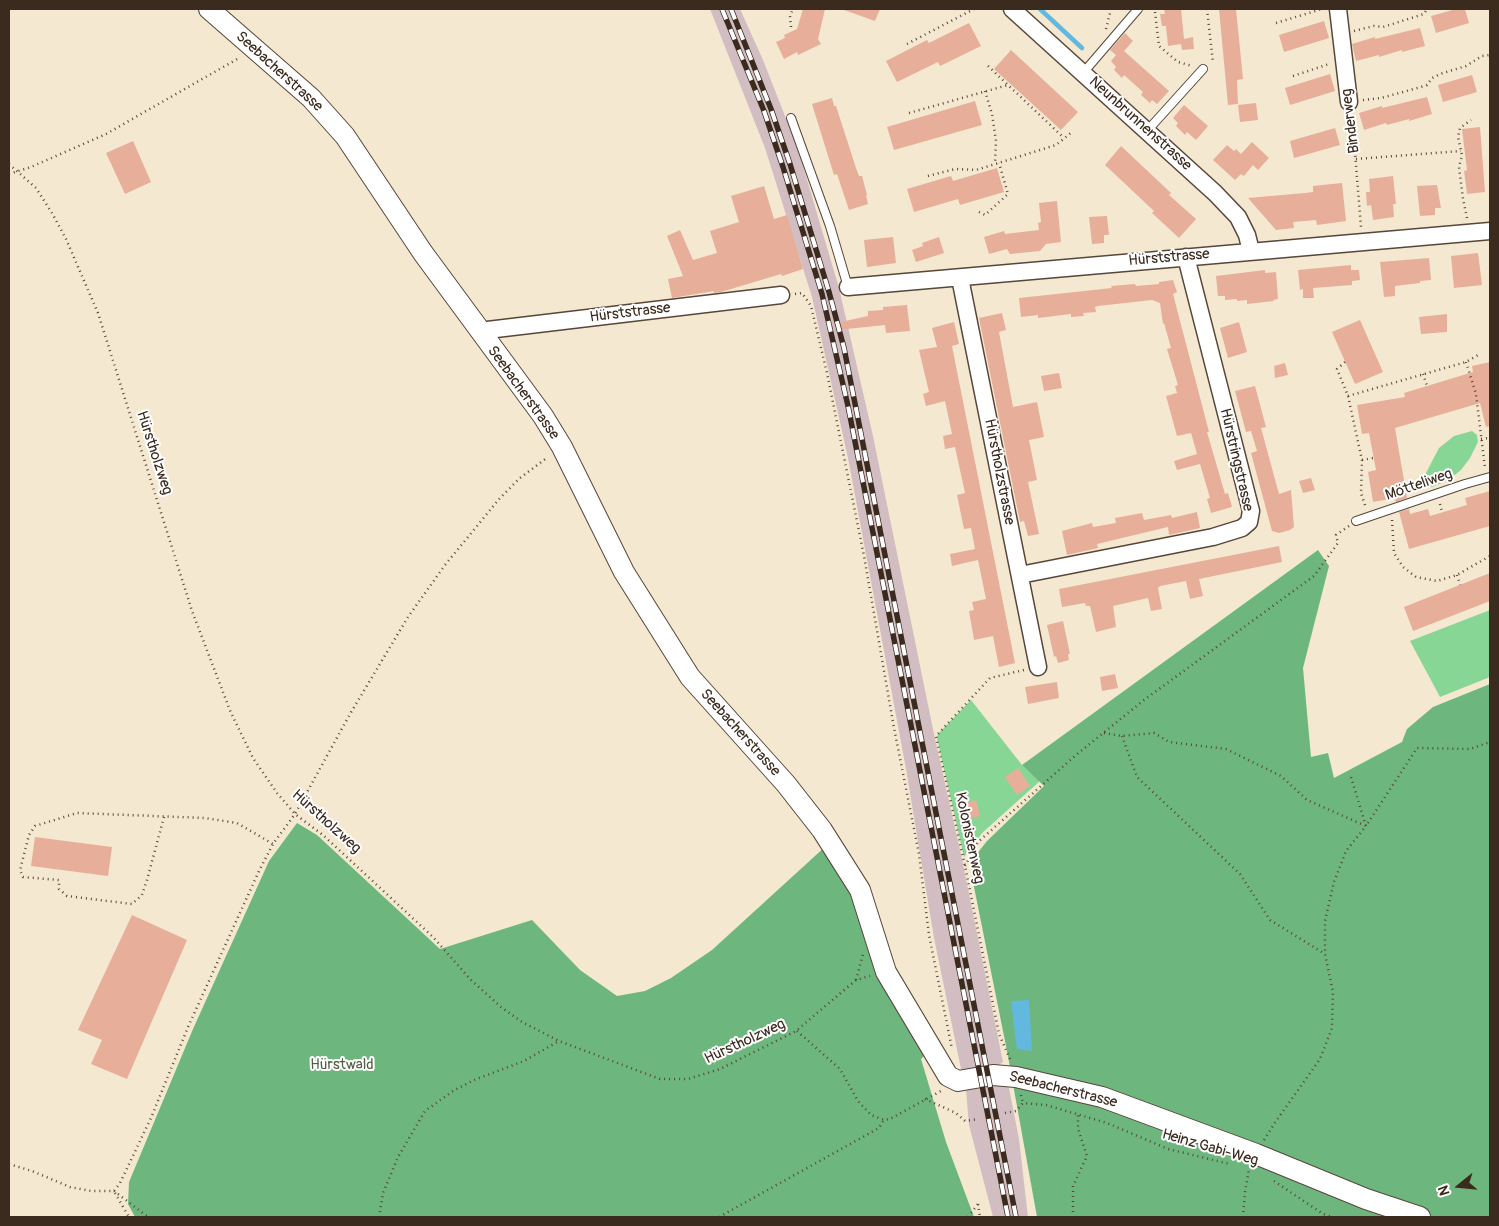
<!DOCTYPE html>
<html>
<head>
<meta charset="utf-8">
<style>
  body { margin:0 }
  #map { position:relative; width:1499px; height:1226px; overflow:hidden; background:#f4e8d0; font-family:Pangolin,sans-serif }
  canvas { display:block }
  .frame { position:absolute; inset:0; border:10px solid #3b2a1e; pointer-events:none }
  .north { position:absolute; left:1434px; top:1161px; width:50px; height:50px; -webkit-text-stroke:4px #fff; paint-order:stroke; rotate:253deg; font-size:14px; font-weight:700; line-height:20px; text-align:center; color:#3b2a1e }
  .north::after { content:''; display:block; margin:auto; width:18px; height:22px; background:#3b2a1e; clip-path:polygon(50% 0,100% 100%,50% 72%,0 100%) }
</style>
</head>
<body>
<div id="map">
<canvas width="1499" height="1226"></canvas>
<div class="frame"></div>
<div class="north">N</div>
</div>
<script>
const c = document.querySelector('canvas').getContext('2d');
c.lineJoin = 'round';
function paint(path, color) { c.fillStyle = color; c.fill(path, 'evenodd'); }
const toPath = rows => new Path2D(rows.map(r => 'M' + r).join(''));
function strokePath(path, color, width, dash) { c.strokeStyle = color; c.lineWidth = width; c.lineCap = dash ? 'butt' : 'round'; c.setLineDash(dash || []); c.stroke(path); }
function drawText(font, color, halo, rows, align = 'center') {
  c.font = font + ' Pangolin,sans-serif'; c.lineWidth = 4; c.setLineDash([]); c.textBaseline = 'middle'; c.strokeStyle = halo; c.fillStyle = color; for (const [text, x, y, turn = 0] of rows) {
    c.save(); c.translate(x, y); c.rotate((+turn || 0) * Math.PI / 180); c.textAlign = isNaN(turn) ? turn : align; if (halo) c.strokeText(text, 0, 0); c.fillText(text, 0, 0); c.restore();
  }
}
const industrial = toPath([
  [710,9,740,9,763,60,798,149,839,288,873,436,934,734,962,859,1003,1062,992,1070,961,1069,934,938,906,769,848,458,812,297,765,148],
  [1008,1083,1019,1139,1028,1217,993,1217,969,1125,966,1090,971,1086]
]);
const green = toPath([
  [1472,431,1477,435,1478,442,1470,458,1461,470,1447,481,1432,487,1427,486,1425,482,1426,473,1439,448,1454,436],
  [1490,610,1490,677,1440,697,1410,641],
  [971,700,1022,765,1040,781,982,833,964,857,937,738,938,734]
]);
const forest = toPath([
  [1318,550,1329,566,1303,668,1311,757,1328,753,1334,778,1402,742,1407,729,1433,707,1490,684,1490,1217,1037,1217,1007,1051,972,877,971,865,976,855,987,841,1044,786,1022,765],
  [297,823,317,835,440,949,532,920,580,970,617,996,645,991,671,978,712,950,827,845,856,894,926,1054,921,1059,946,1142,974,1217,135,1217,128,1204,129,1182,193,1029,269,861]
]);
const water = toPath([
  [1029,1000,1032,1051,1017,1049,1011,1001]
]);
const stream = toPath([
  [1040,9,1082,48]
]);
const building = toPath([
  [803,9,825,9,818,39,821,44,798,55,797,52,784,59,776,42,785,38,784,35,797,29],
  [844,9,880,9,875,21,844,10],
  [1164,9,1181,9,1184,39,1193,37,1194,49,1182,50,1181,44,1168,46,1166,26,1162,26,1160,14,1165,14],
  [1219,9,1236,9,1243,79,1237,80,1238,104,1228,105],
  [1456,9,1465,9,1469,23,1436,33,1431,16],
  [1324,21,1329,38,1284,52,1279,35],
  [969,23,981,46,940,66,938,62,897,82,886,61,927,40,929,43],
  [1420,28,1425,46,1402,52,1402,50,1379,57,1379,55,1356,61,1352,44,1375,37,1375,39],
  [1125,33,1133,41,1124,51,1169,91,1157,104,1152,100,1150,103,1141,95,1143,92,1124,75,1122,78,1114,70,1116,67,1111,61,1116,55,1110,50],
  [1011,50,1078,112,1061,130,994,69],
  [1330,74,1335,91,1290,105,1285,88],
  [1472,75,1477,92,1443,102,1438,85],
  [1427,97,1432,114,1409,121,1409,119,1387,125,1386,123,1364,130,1359,113,1382,106,1382,108],
  [832,98,834,106,836,106,856,168,859,176,862,176,867,195,866,195,868,204,849,210,837,174,834,175,812,104],
  [975,101,982,125,894,150,887,127],
  [1256,103,1258,120,1240,122,1238,105],
  [1184,105,1208,126,1196,140,1187,132,1185,135,1176,126,1178,123,1173,118],
  [1480,127,1485,192,1467,194,1464,171,1467,170,1462,129],
  [1335,128,1340,145,1294,158,1290,141],
  [133,141,151,182,125,194,106,153],
  [1252,142,1269,158,1258,170,1253,165,1244,176,1241,174,1235,180,1213,160,1227,145,1234,151,1236,149,1241,154],
  [1121,146,1171,193,1169,195,1196,219,1179,238,1152,213,1154,211,1105,165],
  [997,168,1004,192,960,205,958,199,914,212,907,189,951,176,953,181],
  [1393,176,1396,204,1393,204,1394,217,1373,220,1371,205,1367,206,1366,192,1370,192,1369,179],
  [1342,183,1346,221,1317,225,1316,220,1293,222,1294,228,1276,230,1248,198,1305,193,1313,192,1313,186],
  [1437,185,1441,208,1435,208,1435,215,1420,216,1417,186],
  [764,186,774,219,787,215,803,269,782,276,781,274,721,292,714,293,714,291,672,298,668,279,683,276,667,236,680,230,693,260,717,253,710,231,739,222,731,196],
  [1057,201,1061,242,1046,244,1040,251,1010,254,1007,249,989,254,984,237,1004,231,1005,234,1039,230,1038,223,1041,222,1039,203],
  [1107,216,1109,235,1104,235,1104,243,1092,244,1089,217],
  [893,237,896,263,867,267,864,240],
  [939,237,944,253,916,262,912,250,923,246,922,243],
  [1478,253,1482,285,1454,288,1451,256],
  [1429,258,1431,280,1420,281,1420,283,1395,286,1395,296,1384,297,1380,262],
  [1351,265,1351,270,1359,270,1360,280,1352,281,1352,285,1313,288,1314,298,1303,298,1303,289,1300,290,1298,270],
  [1265,270,1265,273,1276,272,1278,299,1273,300,1274,301,1247,304,1247,300,1237,301,1237,299,1225,300,1225,296,1218,296,1216,276],
  [1173,280,1177,292,1173,294,1209,432,1207,432,1225,494,1228,493,1232,507,1211,513,1207,499,1210,498,1200,464,1177,470,1174,461,1197,454,1191,433,1177,436,1166,396,1177,393,1175,386,1178,385,1167,349,1171,348,1164,323,1163,324,1160,303,1152,300,1098,306,1095,307,1096,312,1083,313,1084,316,1071,317,1071,314,1038,318,1038,315,1021,317,1019,298,1112,288,1111,286,1135,284,1136,286,1159,284,1159,282],
  [907,305,910,331,886,333,885,325,837,330,836,323,868,316,868,311,883,310,883,307],
  [1002,313,1006,330,999,332,1013,407,1037,402,1044,437,1029,440,1037,480,1028,482,1039,534,1028,536,1024,521,1020,522,979,318],
  [1447,314,1447,332,1421,334,1419,317],
  [1360,320,1383,372,1355,384,1332,332],
  [954,322,959,344,952,346,1015,663,999,667,993,636,974,640,969,611,974,610,972,602,986,599,978,560,952,566,950,554,975,549,971,528,964,529,957,495,965,493,955,447,945,449,943,436,952,434,945,401,926,406,923,394,929,392,919,350,937,347,932,328],
  [1239,322,1247,352,1228,358,1220,328],
  [1490,362,1490,426,1486,427,1480,403,1395,428,1407,498,1396,502,1395,498,1373,502,1368,472,1376,470,1369,433,1362,434,1357,405,1405,397,1404,393,1473,372,1472,366],
  [1285,363,1288,375,1275,378,1274,366],
  [1059,373,1062,388,1044,391,1041,376],
  [1255,386,1266,427,1261,428,1279,494,1291,490,1294,527,1290,530,1279,533,1272,531,1251,453,1257,451,1251,431,1246,432,1235,391],
  [1311,478,1315,490,1303,493,1299,481],
  [1490,491,1490,526,1409,549,1399,512,1409,509,1410,514,1428,509,1430,516,1467,505,1465,498],
  [1197,512,1200,528,1169,535,1168,527,1097,544,1098,548,1067,555,1062,531,1092,523,1093,527,1116,523,1115,518,1142,513,1144,520,1171,515,1172,518],
  [1279,546,1282,562,1199,579,1203,596,1190,599,1186,581,1160,586,1158,588,1162,609,1151,611,1148,598,1113,606,1116,627,1096,632,1090,606,1086,606,1085,603,1062,607,1059,589],
  [1490,573,1490,601,1413,631,1404,607],
  [1063,621,1070,654,1068,654,1069,660,1058,663,1056,656,1054,657,1047,625],
  [1115,674,1118,688,1102,691,1100,677],
  [1057,682,1059,698,1028,704,1025,687],
  [1018,768,1030,786,1017,795,1005,777],
  [976,800,980,816,962,821,958,804],
  [35,837,112,847,108,876,31,866],
  [132,915,187,940,127,1079,91,1064,102,1040,78,1030]
]);
const path = toPath([
  [1207,9,1213,63],
  [1155,12,1159,46,1178,62,1192,66],
  [1276,23,1322,9],
  [791,27,790,16,793,9],
  [1106,29,1111,9],
  [1354,31,1374,26,1383,27,1424,14,1427,9],
  [907,44,974,9],
  [988,66,1064,138],
  [1293,76,1329,64],
  [985,91,992,114,996,141,995,164],
  [1363,100,1381,98,1421,87,1427,85,1432,78,1440,74,1466,66,1482,56,1490,55],
  [909,113,1008,85],
  [1352,116,1361,227],
  [1356,159,1461,151],
  [9,164,36,188,52,213,66,239,98,313,192,611,231,713,253,758,277,793,295,814,323,835,433,937,471,980,501,1007,522,1022,559,1041,660,1079,688,1079,720,1069,796,1031,856,980,870,976],
  [9,174,31,167,106,134,239,58],
  [928,176,955,169,976,170,1056,145,1072,132],
  [979,212,985,215,1008,194,999,163],
  [1467,218,1463,199,1459,167,1462,155,1458,137,1460,128,1471,120],
  [795,294,802,293,811,306,827,373,864,556,894,728,919,854,929,935,952,1049],
  [1345,362,1337,369,1348,396,1362,460,1361,493,1366,508],
  [1466,362,1476,394,1485,468],
  [1423,374,1427,386],
  [1348,396,1466,362,1480,354],
  [1481,439,1488,438],
  [1362,460,1373,458],
  [1440,504,1442,512],
  [1392,520,1394,553,1403,567,1416,577,1437,581,1457,575,1490,556],
  [1457,575,1460,585],
  [1104,733,1122,736,1154,733,1169,742,1226,749,1281,776,1307,800,1366,826,1417,748,1470,749,1490,742],
  [1122,736,1137,777,1240,874,1270,920,1325,954],
  [164,817,147,880,142,895,132,904,67,896,59,889,59,880,23,877,20,870,29,835,35,826,77,813,205,818,237,823,273,844],
  [965,866,978,842,1076,755,1144,700,1314,576,1338,543,1336,535,1349,526],
  [856,980,863,954],
  [797,1031,840,1069,858,1101,871,1115,884,1120,890,1119,941,1091],
  [1010,1059,999,1034,965,866,936,736,990,678,1024,670],
  [1021,1095,1023,1103],
  [925,1099,956,1113,965,1121,978,1119],
  [1005,1113,1016,1111,1023,1103,1046,1105,1107,1123,1168,1149,1230,1164],
  [1264,1140,1274,1124,1320,1059,1332,1028,1333,992,1325,954,1325,921,1334,882,1346,851,1366,826,1350,774],
  [9,1164,32,1171,70,1187,91,1191,114,1191,120,1183,151,1118,188,1027,259,871,273,844,295,814,350,714,408,617,445,565,500,498,520,478,548,457],
  [1274,1181,1323,1214,1332,1217],
  [114,1191,148,1217],
  [115,1193,129,1217],
  [978,1204,980,1217],
  [379,1217,383,1193,398,1157,425,1111,453,1091,474,1080,524,1061,559,1041],
  [719,1217,879,1128,884,1120],
  [968,1217,978,1204],
  [1073,1217,1073,1186,1087,1156,1078,1129,1078,1115],
  [1243,1217,1245,1192,1249,1169]
]);
const service = toPath([
  [1083,73,1138,9],
  [791,118,830,226,848,287],
  [1147,131,1203,69],
  [1356,521,1465,484,1490,477]
]);
const minor = toPath([
  [1012,9,1215,193,1238,217,1247,235,1251,251],
  [1338,9,1349,102],
  [960,278,1038,667],
  [848,287,1490,231],
  [479,331,781,295],
  [1020,575,1213,537,1242,528,1249,522,1251,511,1186,257]
]);
const tertiary = toPath([
  [209,9,311,98,345,136,423,253,543,416,562,447,624,572,690,677,786,784,822,830,860,890,886,972,948,1076,958,1081,993,1075,1016,1077,1102,1097,1256,1154,1366,1199,1420,1217]
]);
const rail = toPath([
  [722,9,764,111,783,167,822,294,848,406,1008,1217],
  [731,9,771,109,790,164,829,292,844,348,1016,1217]
]);
const streetNames = [
  ["Seebacherstrasse",279,72,42],
  ["Binderweg",1351,121,-97],
  ["Neunbrunnenstrasse",1140,124,42],
  ["Hürststrasse",1169,258,-5],
  ["Hürststrasse",630,313,-7],
  ["Seebacherstrasse",523,393,54],
  ["Hürstholzweg",154,453,72],
  ["Hürstringstrasse",1236,460,77],
  ["Hürstholzstrasse",999,472,79],
  ["Mötteliweg",1419,485,-19],
  ["Seebacherstrasse",740,733,48],
  ["Hürstholzweg",326,822,42],
  ["Kolonistenweg",969,838,78],
  ["Hürstholzweg",745,1042,-25],
  ["Seebacherstrasse",1063,1090,14],
  ["Heinz Gabi-Weg",1210,1148,16]
];
const parkNames = [
  ["Hürstwald",342,1065]
];
paint(industrial, '#d2bec2');
paint(green, '#87d696');
paint(forest, '#6db77f');
paint(water, '#63b8e0');
strokePath(stream, '#63b8e0', 4.5);
paint(building, '#e7af9a');
strokePath(service, '#574639', 10);
strokePath(minor, '#574639', 19);
strokePath(tertiary, '#574639', 22);
strokePath(path, '#574639', 2.5, [1, 4]);
strokePath(service, '#fff', 8);
strokePath(minor, '#fff', 16);
strokePath(tertiary, '#fff', 20);
strokePath(rail, '#3b2a1e', 5.5);
strokePath(rail, '#fff', 4, [11]);
drawText('15px', '#3b2a1e', '#fff', streetNames);
drawText('15px', '#525e42', '#fff', parkNames);
</script>
</body>
</html>
